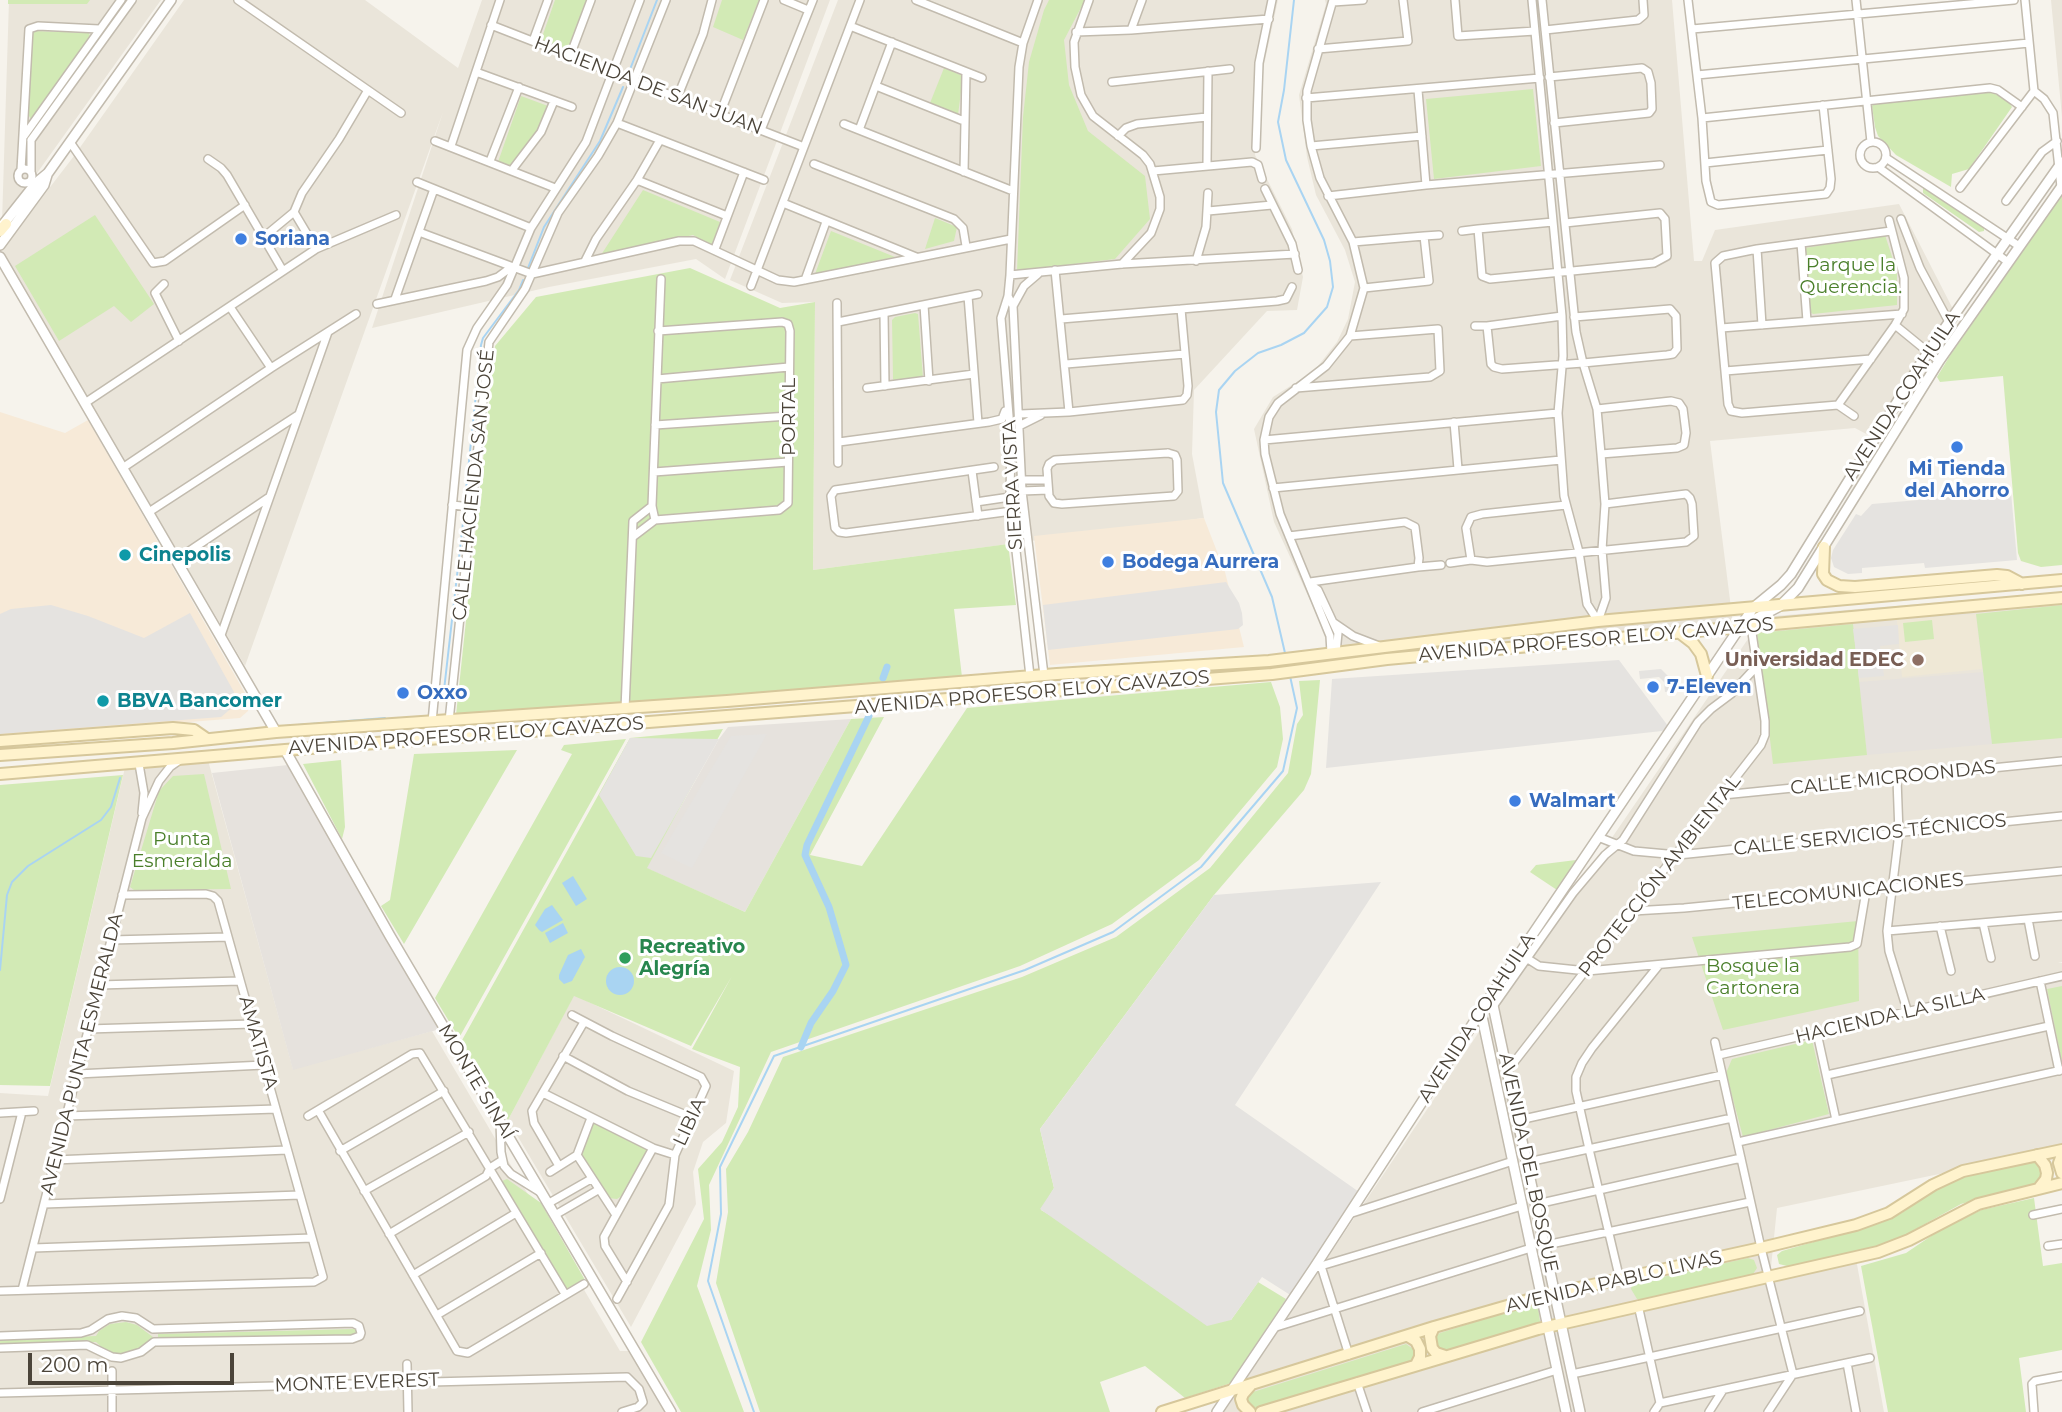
<!DOCTYPE html>
<html>
<head>
<meta charset="utf-8">
<style>
  body { margin:0 }
  #map { position:relative; width:2062px; height:1412px; overflow:hidden; background:#f6f3ec; font-family:Montserrat,sans-serif }
  canvas { display:block }
  .scale { position:absolute; left:28px; top:1353px; width:206px; height:32px; box-sizing:border-box; border:4px solid #4b4439; border-top:0; padding-left:9px; font-size:21px; line-height:24px; white-space:nowrap; color:#4b4439; -webkit-text-stroke:5px #fff; paint-order:stroke }
</style>
</head>
<body>
<div id="map">
<canvas width="2062" height="1412"></canvas>
<div class="scale">200 m</div>
</div>
<script>
const c = document.querySelector('canvas').getContext('2d');
c.lineJoin = 'round';
function paint(path, color) { c.fillStyle = color; c.fill(path, 'evenodd'); }
const toPath = rows => new Path2D(rows.map(r => 'M' + r).join(''));
function strokePath(path, color, width, dash) { c.strokeStyle = color; c.lineWidth = width; c.lineCap = dash ? 'butt' : 'round'; c.setLineDash(dash || []); c.stroke(path); }
function drawText(font, color, halo, rows, align = 'center') {
  c.font = font + ' Montserrat,sans-serif'; c.lineWidth = 6; c.setLineDash([]); c.textBaseline = 'middle'; c.strokeStyle = halo; c.fillStyle = color; for (const [text, x, y, turn = 0] of rows) {
    c.save(); c.translate(x, y); c.rotate((+turn || 0) * Math.PI / 180); c.textAlign = isNaN(turn) ? turn : align; if (halo) c.strokeText(text, 0, 0); c.fillText(text, 0, 0); c.restore();
  }
}
const residential = toPath([
  [9,0,161,0,2,222],
  [184,0,365,0,458,68,482,0,830,0,725,279,696,259,549,287,372,328,443,112,245,666,1,251,74,156],
  [838,0,1278,0,1264,65,1255,155,1292,229,1303,277,1297,310,1267,311,1194,390,1192,454,1204,518,813,570,815,302,782,303,730,280],
  [1325,0,1672,0,1694,261,1702,261,1715,230,1899,204,1955,313,1870,436,1855,428,1710,441,1733,624,1706,625,1333,672,1326,635,1274,522,1254,429,1273,397,1314,371,1337,342,1348,319,1355,282,1345,250,1316,195,1307,157,1299,95,1326,4],
  [2051,0,2062,0,2062,117],
  [2062,592,2062,962,2058,963,2062,963,2062,1145,1987,1164,1777,1208,1770,1277,1856,1259,1884,1412,1224,1412,1483,1026,1763,617],
  [206,753,293,1069,432,1031,620,1351,629,1351,666,1412,0,1412,0,1093,48,1096,127,759],
  [574,995,734,1071,726,1123,703,1142,693,1172,696,1204,631,1327,508,1120]
]);
const commercial = toPath([
  [0,412,65,433,88,420,249,700,248,711,240,718,0,737],
  [1204,518,1225,572,1244,647,1050,665,1034,536]
]);
const industrial = toPath([
  [1983,672,1992,744,1867,755,1859,682],
  [851,719,745,912,646,868,719,739,728,727],
  [288,765,440,1029,293,1070,212,773]
]);
const education = toPath([
  [1976,614,1982,669,1902,677,1897,620]
]);
const green = toPath([
  [8,0,90,0,87,4,8,4],
  [555,0,588,0,567,53,540,43],
  [722,0,759,0,743,40,713,27],
  [1049,0,1085,0,1064,40,1069,85,1088,131,1145,176,1150,219,1115,259,1017,271,1023,117,1029,62,1044,10],
  [35,31,89,33,90,37,31,119,27,113,31,36],
  [944,68,963,76,958,115,930,103],
  [1533,89,1541,166,1434,179,1426,99],
  [1990,91,2008,101,2012,107,1969,169,1952,174,1951,187,1896,155,1878,136,1875,127,1872,106,1874,103],
  [521,96,548,106,535,136,510,167,498,162],
  [1923,187,1926,187,1984,226,1984,231,1979,232,1923,193],
  [643,190,720,222,712,245,693,235,601,255],
  [2062,195,2062,565,2041,567,2021,561,2018,553,2003,376,1940,382,1937,377,1951,354],
  [95,215,154,304,131,322,114,306,59,341,15,266],
  [935,218,957,227,954,241,925,249],
  [831,231,895,257,815,274],
  [1885,235,1897,272,1897,305,1813,314,1810,312,1808,297,1805,248],
  [690,268,780,308,815,302,813,570,1008,544,1016,605,954,609,962,677,456,715,495,346,536,297],
  [915,313,918,314,923,378,895,381,893,379,892,320,895,317],
  [2062,605,2062,738,1992,744,1976,614],
  [1932,620,1934,639,1905,642,1903,623],
  [1853,624,1867,755,1773,764,1757,633],
  [1320,680,1311,774,1304,790,1214,895,1040,1129,1054,1188,1041,1210,1231,1320,1258,1282,1286,1299,1231,1383,1185,1398,1145,1366,1100,1382,1110,1412,760,1412,716,1283,728,1212,726,1169,748,1132,783,1057,1022,977,1116,937,1210,868,1288,773,1297,724,1303,715,1299,681],
  [1271,682,1280,707,1283,739,1277,767,1199,860,1112,924,1020,966,771,1052,709,1185,711,1230,697,1286,744,1412,681,1412,641,1342,704,1219,698,1169,722,1142,738,1107,740,1067,692,1049,732,976,691,1046,574,996,508,1120,461,1042,630,738,723,729,647,868,745,912,851,719,884,717,810,855,862,866,967,708],
  [626,739,459,1038,435,998,572,754,561,750,564,745],
  [517,750,404,944,381,906,390,900,414,754],
  [341,760,345,827,342,839,303,764],
  [204,774,231,889,134,890,130,887,159,791,173,776],
  [123,775,50,1086,0,1085,0,785],
  [1576,860,1557,890,1530,872,1536,865],
  [1858,921,1859,1001,1723,1030,1692,937],
  [2062,986,2062,1062,2047,989],
  [1812,1040,1829,1114,1743,1137,1726,1073,1732,1059],
  [595,1123,646,1149,647,1152,623,1195,617,1199,608,1198,581,1153,591,1125],
  [2033,1161,2039,1163,2044,1175,2037,1183,1961,1204,1898,1239,1866,1250,1791,1267,1779,1264,1777,1255,1782,1251,1883,1222,1900,1214,1939,1188,1963,1177],
  [507,1179,541,1203,585,1280,566,1289,502,1181],
  [2034,1198,2043,1266,2062,1263,2062,1350,2019,1358,2026,1412,1888,1412,1861,1266,1906,1253,1937,1232,1981,1210],
  [1748,1258,1754,1260,1757,1268,1753,1274,1745,1276,1643,1299,1637,1299,1631,1289,1632,1285,1636,1283],
  [1532,1304,1538,1307,1540,1322,1445,1351,1436,1346,1436,1336,1440,1333],
  [126,1322,137,1325,153,1337,143,1349,127,1355,110,1355,96,1342,0,1346,0,1340,96,1336,99,1331,110,1324],
  [354,1329,358,1331,358,1335,158,1339,158,1334],
  [1406,1344,1416,1351,1415,1358,1406,1363,1256,1410,1250,1410,1245,1398,1253,1392]
]);
const parking = toPath([
  [2011,492,2017,560,1925,568,1924,563,1862,568,1862,573,1848,574,1834,567,1831,558,1833,550,1856,514,1861,516,1872,504],
  [1226,582,1239,603,1242,613,1243,625,1238,629,1048,650,1043,605],
  [51,605,88,616,144,638,190,613,234,692,234,706,221,717,0,734,0,614,11,609],
  [1898,625,1899,644,1880,646,1884,676,1859,678,1853,629],
  [1619,660,1671,730,1326,768,1332,679],
  [1661,669,1671,679,1673,691,1665,692,1664,682,1659,677,1640,679,1639,671],
  [767,734,692,868,661,853,731,736],
  [630,738,719,739,651,858,636,856,599,795],
  [1381,882,1235,1105,1362,1194,1295,1298,1262,1277,1231,1320,1207,1326,1040,1209,1054,1188,1040,1129,1214,895]
]);
const water = toPath([
  [573,876,587,899,576,906,562,883],
  [552,905,563,920,542,932,539,930,535,925,545,909],
  [563,923,568,933,550,943,545,933],
  [581,949,585,957,572,981,564,984,559,979,559,975,568,955],
  '606 981a14 14 0 1 1 28 0a14 14 0 1 1-28 0Z'
]);
const stream = toPath([
  [629,72,657,0],
  [528,268,544,227,600,141,623,87],
  [465,500,481,345,483,338,519,290,523,280],
  [1285,653,1272,597,1223,483,1216,412,1219,390,1235,371,1258,353,1281,345,1304,333,1327,307,1333,287,1330,261,1324,240,1286,160,1278,122,1284,90,1294,0],
  [443,699,464,514],
  [285,726,385,718],
  [0,970,7,895,12,882,28,866,101,820,111,807,120,778],
  [754,1412,708,1281,721,1214,720,1167,774,1056,1025,970,1113,932,1201,867,1283,771,1297,708,1290,676]
]);
const canal = toPath([
  [883,678,887,667],
  [801,1047,811,1023,833,991,846,965,829,907,805,855,807,845,869,716]
]);
const minor = toPath([
  [238,0,401,113],
  [784,0,808,10],
  [916,0,1023,43],
  [1089,0,1074,42,1075,67,1081,95,1093,116,1143,155,1150,164,1160,197,1160,209,1151,233,1122,264],
  [1455,0,1458,36,1535,31],
  [1532,0,1562,316,1563,356,1558,413,1564,496,1579,552,1587,604,1598,621,1606,598,1602,550,1605,504,1601,454,1597,409,1583,363,1576,332,1542,0],
  [1688,0,1702,118,1706,181,1711,202,1718,205,1826,194,1830,188,1831,179,1823,105],
  [1856,0,1871,142],
  [1333,2,1363,0],
  [491,25,804,147],
  [850,26,982,78],
  [1692,29,2014,0],
  [1131,30,1142,0],
  [1545,30,1638,20,1644,15,1643,0],
  [1076,32,1131,30,1269,19],
  [533,41,548,0],
  [1318,49,1408,41,1403,0],
  [570,56,591,0],
  [476,72,572,107],
  [1697,75,2029,43],
  [1549,77,1642,68,1648,72,1651,83,1652,109,1649,113,1554,123],
  [1112,82,1230,69],
  [876,86,964,121],
  [1418,90,1426,185],
  [2034,91,2044,99,2053,113,2061,187],
  [677,98,703,34,712,0],
  [1306,98,1540,78],
  [720,114,764,0],
  [1702,118,1990,88,1998,90,2022,107],
  [617,123,764,180],
  [844,124,1013,191],
  [761,130,813,0],
  [859,130,892,42],
  [24,136,121,0],
  [1118,136,1126,128,1137,124,1207,117],
  [31,140,132,0],
  [31,140,31,171],
  [435,141,555,188],
  '1860 155a13 13 0 1 1 26 0a13 13 0 1 1-26 0Z',
  [70,142,153,263,165,261,245,205],
  [451,146,500,0],
  [1311,146,1422,136],
  [1256,148,1259,63,1272,0],
  [1886,158,2019,246],
  [208,159,221,168,227,175,283,271],
  [490,161,519,87],
  [1705,163,1828,150],
  [814,164,954,219,963,228,966,246],
  [1207,164,1208,71],
  [1878,167,2008,262],
  '18 176a7 7 0 1 1 14 0a7 7 0 1 1-14 0Z',
  [21,170,29,29,38,26,99,29],
  [512,170,541,132,554,101],
  [1153,171,1252,162,1258,165,1262,179],
  [964,172,966,72],
  [637,180,727,216],
  [417,182,531,228],
  [1960,188,2034,91,2025,0],
  [1265,189,1292,244,1298,270],
  [1328,196,1426,185,1660,165],
  [2006,201,2042,152,2057,141],
  [783,203,916,257],
  [1208,211,1272,205],
  [294,212,316,249],
  [1901,219,1920,268,1949,322],
  [1553,222,1478,229,1482,276,1490,279,1654,263,1667,256,1665,219,1660,213,1565,223],
  [1462,231,1478,229],
  [419,232,532,274,679,241,694,241,778,280,794,282,1011,239],
  [265,236,294,212,302,193,339,139,368,90],
  [1424,236,1439,235],
  [1353,242,1424,236,1429,281,1364,288],
  [1801,243,1807,321],
  [715,249,744,172],
  [1757,249,1762,325],
  [585,261,596,239,637,180,660,140],
  [1196,261,1206,227,1208,193],
  [1055,270,1069,412],
  [1010,275,1122,264,1295,254],
  [805,280,826,222],
  [164,284,155,293,179,341],
  [751,286,860,0],
  [968,296,978,423],
  [1008,296,1013,306,1022,491,1044,675],
  [395,299,434,189],
  [837,303,838,463],
  [377,304,486,281,498,277,510,268],
  [924,305,929,381],
  [1013,306,1024,286,1038,274],
  [230,307,271,368],
  [884,313,885,386],
  [1562,316,1487,326,1491,364,1494,367,1502,369,1583,363,1667,355,1673,354,1677,349,1676,316,1670,309,1574,317],
  [1061,319,1277,301,1286,299,1292,287],
  [838,322,978,294],
  [1895,325,1939,361],
  [1475,326,1487,326],
  [1721,328,1902,314],
  [1066,364,1185,354],
  [1725,371,1871,359],
  [657,379,789,367],
  [867,388,974,374],
  [1296,388,1430,377,1440,371,1438,329,1350,336],
  [85,403,316,249,396,215],
  [1838,405,1742,413,1731,411,1728,404,1715,263,1723,256,1757,249,1891,231],
  [1838,405,1895,325,1904,309,1904,278,1889,220],
  [1838,405,1854,416],
  [1597,409,1671,401,1679,403,1683,409,1686,433,1684,445,1677,448,1601,454],
  [1020,414,1069,412,1183,400,1187,395,1188,386,1181,309],
  [1454,422,1458,469],
  [655,425,789,416],
  [1021,425,1041,415],
  [1264,440,1558,413],
  [839,442,989,422,1002,419,1005,411],
  [1168,453,1175,455,1177,460,1178,491,1174,496,1062,504,1054,503,1049,496,1047,469,1049,464,1055,460,1168,453],
  [124,467,271,368,356,314],
  [994,467,835,490,831,496,835,528,839,532,846,533,1012,511],
  [972,471,978,516],
  [654,472,788,462],
  [1022,480,1047,480],
  [1273,488,1561,460],
  [1022,491,1048,490],
  [976,502,1010,497],
  [452,505,471,507],
  [1566,505,1482,514,1471,517,1466,528,1471,560,1487,562,1686,542,1694,536,1692,504,1690,498,1686,494,1605,504],
  [149,512,298,415],
  [655,520,779,510,788,503,790,331,788,324,782,322,658,331],
  [655,520,652,506,661,279],
  [634,536,655,520],
  [1289,536,1405,522,1415,527,1419,558,1418,567,1310,582],
  [176,560,268,498],
  [1450,563,1471,560],
  [1418,567,1441,565],
  [1312,586,1318,590,1338,633,1336,653],
  [1334,623,1353,636,1379,646],
  [221,635,328,332],
  [1331,653,1330,636,1280,514,1265,454,1264,440,1269,417,1278,403,1326,366,1350,336,1364,288,1353,242,1320,178,1311,146,1307,120,1307,91,1333,0],
  [1030,676,1010,497,1011,440,1001,318,1008,296,1010,275,1019,67,1023,43,1038,0],
  [625,709,633,521,652,506],
  [449,721,489,342,525,289,558,213,598,156,617,123,666,0],
  [432,722,467,350,477,328,507,285,531,228,586,142,640,0],
  [139,764,144,793,142,813],
  [1897,779,1899,833,1887,931,1889,951,1908,1013],
  [1723,795,2062,761],
  [1598,837,1634,851,1678,855,2062,816],
  [1633,911,1684,908,2062,871],
  [2028,919,2035,956],
  [1983,923,1991,958],
  [1940,926,1951,971],
  [1887,931,2062,916],
  [111,940,228,937],
  [1528,959,1539,966,1587,971,1850,947,1857,944,1866,891],
  [2040,981,2059,1071],
  [99,985,240,981],
  [1494,1005,1573,893,1605,855,1623,840,1698,722,1711,709,1731,694,1758,665],
  [572,1015,612,1036,701,1077,706,1086,675,1155,669,1205,617,1299],
  [88,1029,252,1024],
  [1817,1033,1836,1120],
  [1715,1042,1761,1248,1793,1374,1768,1412],
  [1719,1055,2062,976],
  [563,1056,628,1091,691,1117],
  [1508,1070,1761,745,1765,735,1765,721,1751,626],
  [77,1074,264,1065],
  [1827,1075,2049,1026],
  [543,1093,653,1148,675,1155],
  [318,1110,457,1351,468,1353,584,1284],
  [0,1113,34,1111],
  [66,1116,276,1109],
  [308,1116,412,1054,420,1053,565,1294],
  [1519,1120,1722,1075],
  [500,1122,501,1152,504,1166,511,1174,540,1192],
  [1738,1142,2062,1070],
  [340,1151,444,1091],
  [577,1155,616,1215],
  [577,1155,591,1118],
  [55,1160,287,1150],
  [1528,1162,1732,1118],
  [559,1166,534,1123,532,1111,584,1022],
  [550,1172,577,1155],
  [364,1191,469,1132],
  [0,1199,22,1112],
  [549,1203,591,1179],
  [44,1204,300,1195],
  [1537,1204,1741,1158],
  [1349,1214,1513,1161],
  [555,1215,598,1190],
  [2033,1215,2062,1209],
  [389,1234,486,1176,490,1168,501,1161],
  [1546,1245,1750,1202],
  [2048,1246,2062,1244],
  [33,1248,312,1238],
  [1321,1266,1349,1355],
  [1314,1268,1522,1206],
  [413,1275,516,1213],
  [1620,1280,1589,1149,1576,1091,1576,1077,1582,1063,1592,1048,1659,965],
  [627,1282,605,1246,604,1237,653,1148],
  [22,1290,142,818,159,781,170,767,180,760],
  [0,1291,314,1282,323,1277,218,901,213,896,206,894,122,895],
  [1638,1305,1660,1403,1654,1412],
  [437,1315,541,1253],
  [1273,1328,1531,1248],
  [0,1336,81,1333,91,1330,108,1319,122,1316,136,1318,153,1329,353,1323,359,1326,361,1333,360,1336,352,1339,154,1342,141,1352,121,1358,112,1357,87,1345,0,1348],
  [1847,1363,1856,1412],
  [407,1364,408,1412],
  [112,1371,112,1412],
  [1572,1374,1860,1311],
  [1357,1382,1367,1412],
  [0,1393,627,1377,639,1389,643,1402,638,1407,622,1412],
  [1660,1403,1870,1358],
  [1422,1412,1557,1370],
  [1709,1412,1723,1390],
  [2034,1412,2032,1384,2035,1381,2062,1376]
]);
const tertiary = toPath([
  [2,226,36,183,48,173,171,0],
  [0,245,44,185,47,175],
  [0,257,276,732],
  [1742,626,1780,606,1798,588,1939,361,2062,186],
  [285,750,390,936,671,1412],
  [1491,996,1580,1412],
  [1481,1012,1566,1412],
  [1217,1412,1314,1268,1491,996,1734,636,1753,608,1781,585,1791,574,1928,352,2062,162]
]);
const secondary = toPath([
  [0,231,6,224],
  [1824,547,1823,574,1827,580,1839,586,1855,587,1997,575,2007,576,2022,584],
  [1680,633,1693,643,1701,654,1707,676],
  [0,741,173,728,194,730,207,739],
  [0,755,173,743,276,732,727,701,1057,674,1269,661,1598,621,2062,580],
  [0,774,285,750,1272,674,1387,659,2062,598],
  [2037,1155,2045,1165,2047,1173,2046,1179,2039,1188],
  [2062,1155,2059,1163,2062,1173],
  [1434,1327,1430,1336,1432,1348,1436,1353,1445,1356],
  [1408,1336,1416,1341,1420,1349,1420,1357,1416,1365],
  [1162,1412,1434,1327,1542,1296,1761,1248,1856,1225,1889,1213,1933,1185,1963,1171,2062,1150],
  [1250,1412,1243,1405,1241,1399,1243,1394,1250,1386],
  [1261,1412,1538,1329,1878,1252,1909,1240,1978,1204,2062,1183]
]);
const markers = [
  [241,239,7,"#3f7fe0"],
  [1957,447,7,"#3f7fe0"],
  [125,555,7,"#0f9aa8"],
  [1108,562,7,"#3f7fe0"],
  [1918,660,7,"#8d6e63"],
  [1653,687,7,"#3f7fe0"],
  [403,693,7,"#3f7fe0"],
  [103,701,7,"#0f9aa8"],
  [1515,801,7,"#3f7fe0"],
  [625,958,7,"#2e9e5b"]
];
const streetNames = [
  ["HACIENDA DE SAN JUAN",648,86,21],
  ["AVENIDA COAHUILA",1902,396,-57],
  ["PORTAL",789,417,-90],
  ["CALLE HACIENDA SAN JOSÉ",474,485,-84],
  ["SIERRA VISTA",1013,485,-93],
  ["AVENIDA PROFESOR ELOY CAVAZOS",1596,640,-5],
  ["AVENIDA PROFESOR ELOY CAVAZOS",1032,693,-5],
  ["AVENIDA PROFESOR ELOY CAVAZOS",466,736,-4],
  ["CALLE MICROONDAS",1893,778,-6],
  ["CALLE SERVICIOS TÉCNICOS",1870,835,-6],
  ["PROTECCIÓN AMBIENTAL",1660,876,-52],
  ["TELECOMUNICACIONES",1848,892,-6],
  ["HACIENDA LA SILLA",1890,1016,-13],
  ["AVENIDA COAHUILA",1477,1018,-57],
  ["AMATISTA",258,1043,74],
  ["AVENIDA PUNTA ESMERALDA",82,1054,-76],
  ["MONTE SINAÍ",476,1082,59],
  ["LIBIA",690,1122,-65],
  ["AVENIDA DEL BOSQUE",1528,1163,78],
  ["AVENIDA PABLO LIVAS",1614,1282,-13],
  ["MONTE EVEREST",357,1383,-2]
];
const shopNames = [
  ["Soriana",255,239],
  ["Mi Tienda",1957,469,"center"],
  ["del Ahorro",1957,491,"center"],
  ["Bodega Aurrera",1122,562],
  ["7-Eleven",1667,687],
  ["Oxxo",417,693],
  ["Walmart",1529,801]
];
const parkNames = [
  ["Parque la",1851,265],
  ["Querencia.",1851,287],
  ["Punta",182,839],
  ["Esmeralda",182,861],
  ["Bosque la",1753,966],
  ["Cartonera",1753,988]
];
const cultureNames = [
  ["Cinepolis",139,555],
  ["BBVA Bancomer",117,701]
];
const educationNames = [
  ["Universidad EDEC",1904,660]
];
const leisureNames = [
  ["Recreativo",639,947],
  ["Alegría",639,969]
];
paint(residential, '#eae5da');
paint(commercial, '#f7ead8');
paint(industrial, '#e6e2dd');
paint(education, '#efe8d6');
paint(green, '#d2eab5');
paint(parking, '#e5e3e0');
paint(water, '#a9d4f2');
strokePath(stream, '#a9d4f2', 2);
strokePath(canal, '#a9d4f2', 7);
strokePath(minor, '#c2bbae', 10);
strokePath(tertiary, '#c2bbae', 12);
strokePath(secondary, '#d6c79b', 14);
strokePath(minor, '#fff', 7);
strokePath(tertiary, '#fff', 9);
strokePath(secondary, '#fff3cd', 10);
for (const [x, y, r, color] of markers) { const dot = new Path2D(); dot.arc(x, y, r, 0, 2 * Math.PI); c.fillStyle = color; c.fill(dot); strokePath(dot, '#fff', 2.5); }
drawText('19px', '#4b4439', '#fff', streetNames);
drawText('bold 19px', '#366cbe', '#fff', shopNames, 'left');
drawText('19px', '#4a7f2a', '#fff', parkNames);
drawText('bold 19px', '#0d838f', '#fff', cultureNames, 'left');
drawText('bold 19px', '#785e54', '#fff', educationNames, 'right');
drawText('bold 19px', '#27864d', '#fff', leisureNames, 'left');
</script>
</body>
</html>
